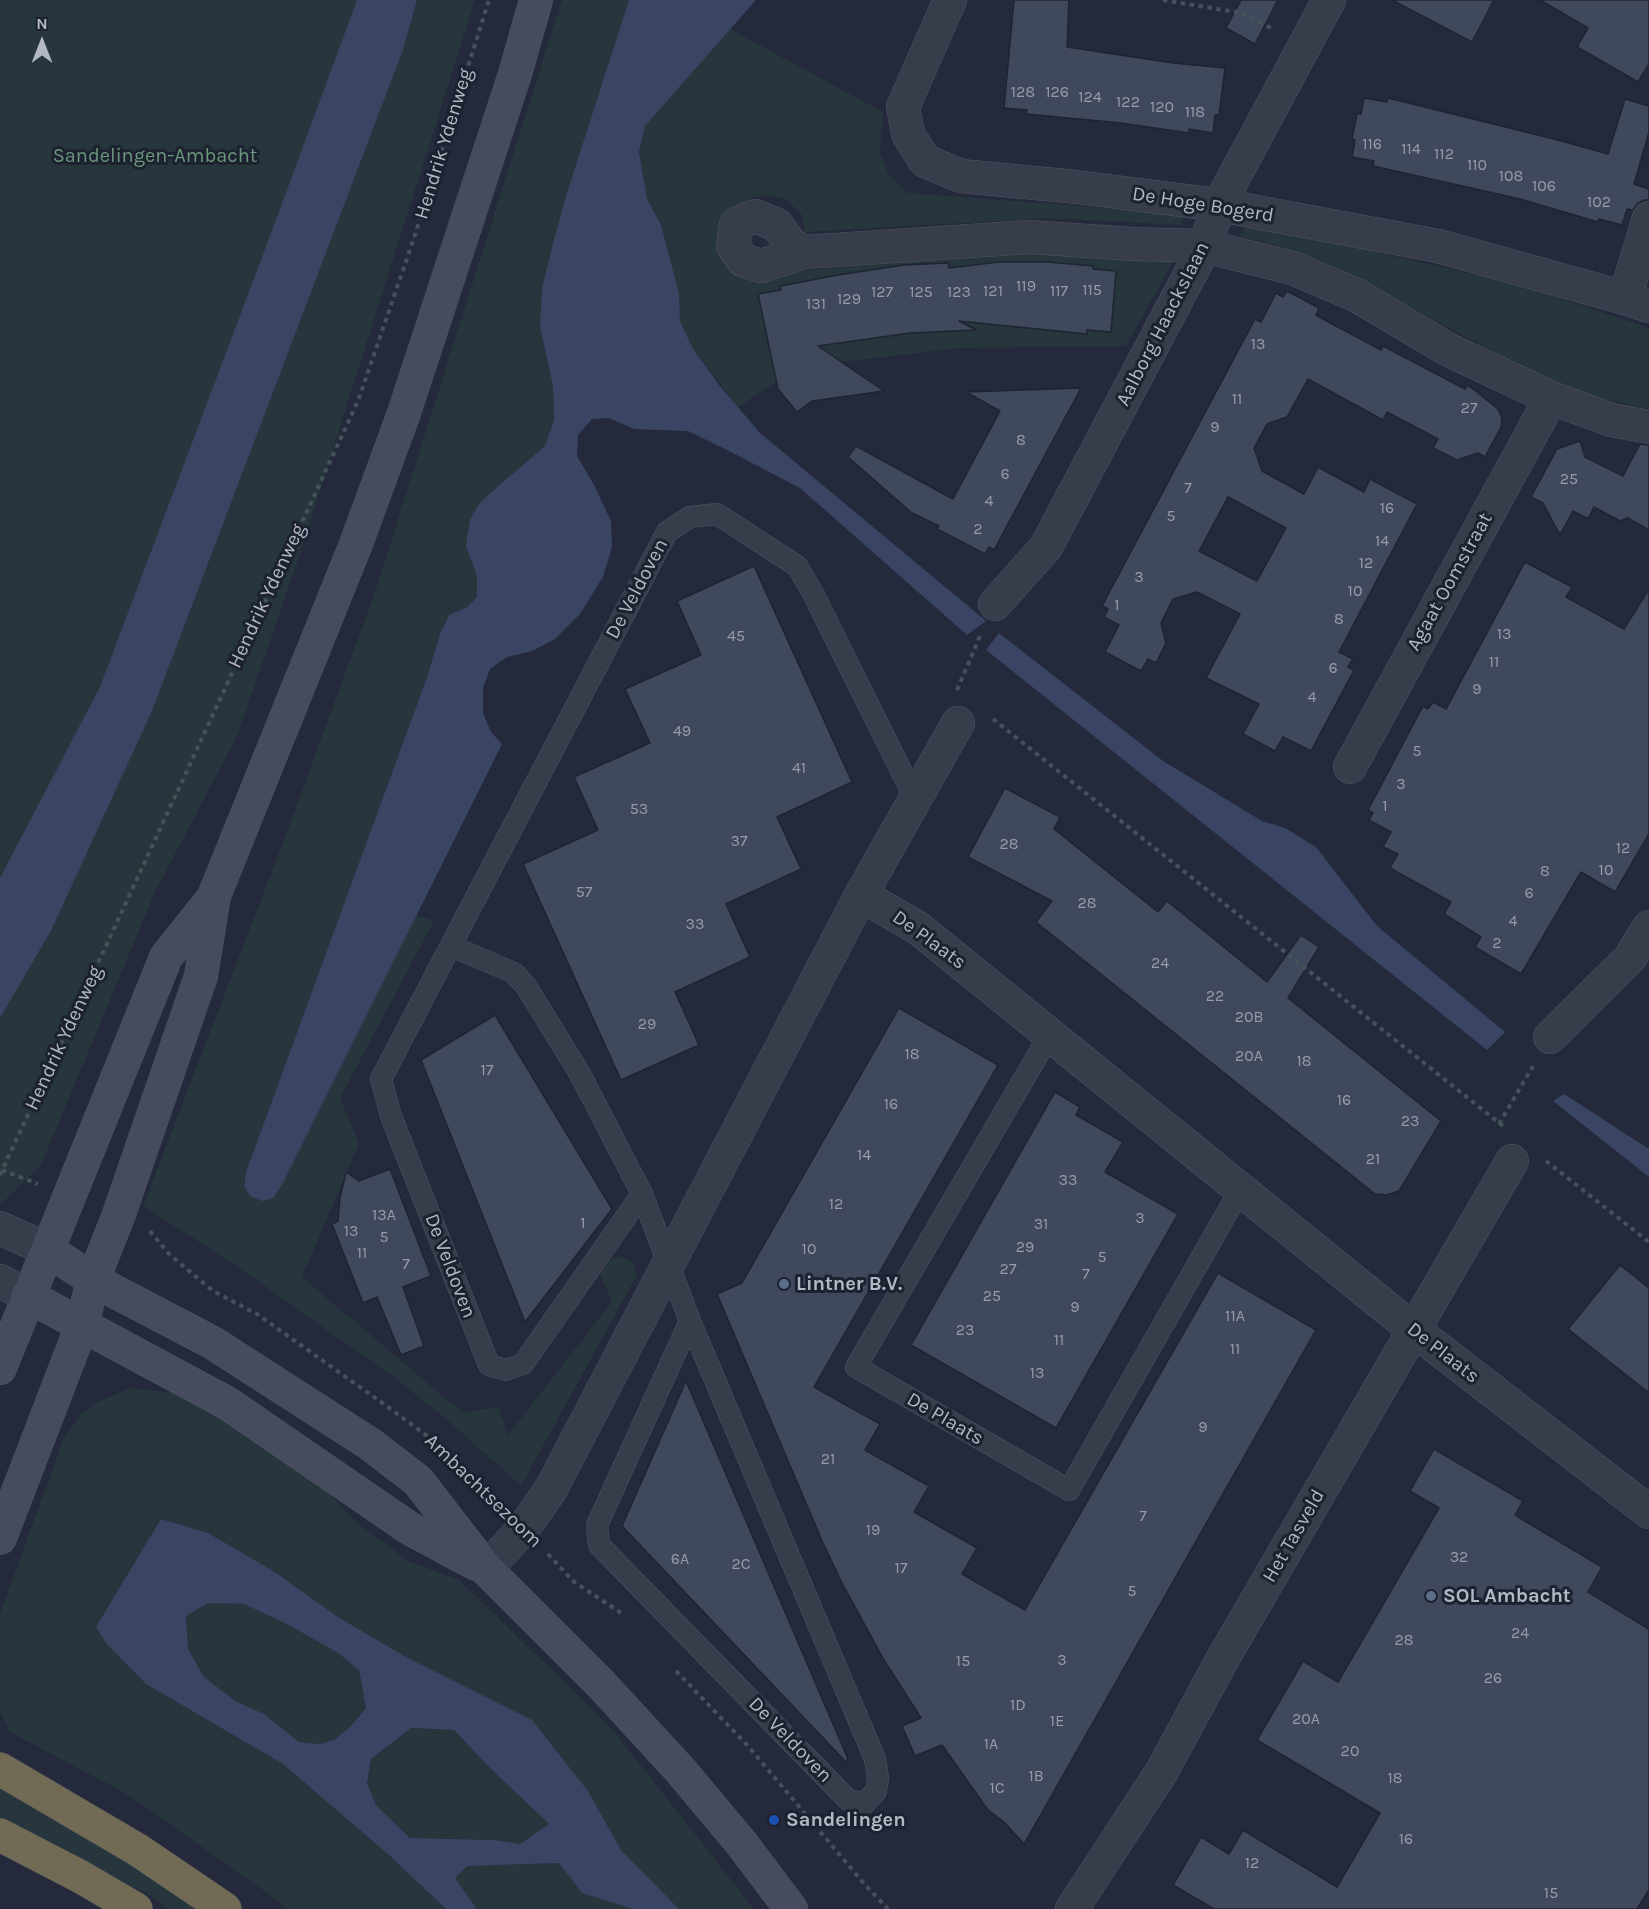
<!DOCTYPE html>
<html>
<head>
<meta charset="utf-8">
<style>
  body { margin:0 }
  #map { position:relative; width:1649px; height:1909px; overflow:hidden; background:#242a3b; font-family:Karla,sans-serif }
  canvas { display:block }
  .north { position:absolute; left:12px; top:12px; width:60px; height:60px; -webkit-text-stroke:4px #1d2230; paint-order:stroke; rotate:0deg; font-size:16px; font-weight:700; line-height:24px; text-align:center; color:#b3b8c7 }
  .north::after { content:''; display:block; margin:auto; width:21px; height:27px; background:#b3b8c7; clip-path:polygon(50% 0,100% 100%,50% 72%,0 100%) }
</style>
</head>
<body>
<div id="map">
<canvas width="1649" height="1909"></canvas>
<div class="north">N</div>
</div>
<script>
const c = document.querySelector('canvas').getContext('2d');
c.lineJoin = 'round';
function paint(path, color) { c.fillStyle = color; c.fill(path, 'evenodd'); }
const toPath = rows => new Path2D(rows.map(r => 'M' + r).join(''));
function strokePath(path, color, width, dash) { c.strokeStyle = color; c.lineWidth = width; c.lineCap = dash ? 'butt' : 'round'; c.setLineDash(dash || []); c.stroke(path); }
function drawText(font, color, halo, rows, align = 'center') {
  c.font = font + ' Karla,sans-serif'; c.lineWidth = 6; c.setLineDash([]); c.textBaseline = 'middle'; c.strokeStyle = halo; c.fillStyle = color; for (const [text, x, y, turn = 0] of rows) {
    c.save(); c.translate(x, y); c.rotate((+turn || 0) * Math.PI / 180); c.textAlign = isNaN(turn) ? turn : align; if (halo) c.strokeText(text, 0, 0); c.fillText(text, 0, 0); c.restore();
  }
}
const green = toPath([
  [0,0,377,0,26,974,51,931,152,711,403,50,417,0,475,0,297,563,237,736,155,892,41,1165,0,1205],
  [562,0,629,0,553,243,540,327,553,386,554,420,545,446,497,487,479,504,466,546,477,576,477,597,467,607,449,615,440,634,427,677,246,1172,244,1186,282,1185,416,915,434,921,340,1098,359,1144,302,1277,463,1413,498,1407,508,1435,612,1302,600,1274,610,1260,622,1256,633,1263,637,1275,521,1486,451,1423,389,1373,328,1331,238,1267,143,1206,289,827,376,589],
  [730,29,883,112,880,152,889,176,908,193,1186,214,1181,225,1050,218,805,232,802,215,787,200,768,195,750,198,729,213,720,239,799,271,948,257,1017,254,1078,253,1175,258,1126,346,959,348,842,362,800,373,771,385,738,407,693,349,680,321,679,293,661,225,647,199,639,152,645,126],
  [1248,223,1521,285,1649,328,1649,409,1584,394,1533,373,1362,281,1318,260,1268,243,1239,236],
  [130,1388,185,1394,304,1467,357,1523,410,1562,459,1580,613,1730,754,1909,679,1909,621,1850,588,1791,532,1720,406,1657,338,1617,275,1572,208,1533,161,1519,146,1684,283,1764,389,1855,446,1909,287,1909,273,1897,127,1794,10,1732,0,1712,0,1614,64,1438,82,1413,98,1402],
  [208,1602,244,1604,287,1624,338,1653,359,1670,366,1708,350,1727,334,1740,320,1744,299,1742,264,1714,237,1702,204,1677,188,1649,186,1616],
  [411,1728,454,1730,490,1768,549,1824,521,1844,494,1840,411,1838,376,1805,367,1783,371,1759],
  [0,1785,203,1909,169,1909,151,1896,0,1818],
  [559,1863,582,1893,633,1909,477,1909,455,1878,466,1866]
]);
const water = toPath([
  [357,0,417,0,403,50,152,711,51,931,0,1018,0,878,100,687,273,228],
  [629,0,756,0,645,126,639,152,647,199,661,225,679,293,680,321,693,349,720,386,760,433,986,621,967,635,800,488,729,451,688,431,634,429,609,418,592,419,578,435,577,456,594,485,611,521,612,547,603,577,580,614,555,639,532,651,507,657,490,669,483,688,483,713,491,732,502,744,282,1185,273,1198,262,1201,250,1196,244,1186,246,1172,427,677,440,634,449,615,467,607,477,597,477,576,466,546,470,520,479,504,497,487,545,446,554,420,553,386,540,327,542,289,553,243,567,193],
  [999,633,1163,761,1262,821,1285,828,1316,847,1377,926,1505,1032,1487,1050,986,650],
  [1564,1094,1649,1149,1649,1177,1553,1101],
  [161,1519,208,1533,275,1572,338,1617,406,1657,532,1720,588,1791,621,1850,679,1909,633,1909,582,1893,559,1863,467,1866,455,1878,477,1909,446,1909,389,1855,283,1764,146,1684,107,1644,96,1627],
  [208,1603,244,1604,287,1624,338,1653,359,1670,366,1708,350,1727,334,1740,320,1744,299,1742,264,1714,237,1702,204,1677,188,1649,186,1616],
  [411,1728,454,1730,490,1768,549,1824,520,1844,494,1840,410,1838,376,1805,367,1783,371,1759]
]);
const building = toPath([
  [1014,0,1069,0,1067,47,1173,63,1225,68,1219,115,1215,115,1213,133,1189,129,1189,133,1121,123,1026,114,1027,110,1004,108,1014,0],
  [1241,0,1278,0,1255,44,1226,28,1241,0],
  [1392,0,1494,0,1472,42,1392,0],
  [1540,0,1649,0,1649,64,1638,82,1577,47,1588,28,1540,0],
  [1364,98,1387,102,1388,98,1554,139,1608,154,1625,99,1649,106,1649,132,1634,184,1649,189,1649,200,1644,200,1637,204,1633,210,1627,209,1622,225,1599,219,1598,222,1520,199,1373,166,1374,161,1352,157,1355,140,1352,139,1357,114,1361,114,1364,98],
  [999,262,1048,262,1093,266,1093,269,1116,271,1111,332,1087,330,1087,334,959,321,976,330,910,333,818,346,884,391,812,401,797,412,778,389,758,294,781,290,780,286,838,275,904,265,948,263,949,268,999,262],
  [1287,291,1319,308,1316,315,1323,319,1381,350,1383,346,1465,389,1468,385,1498,409,1502,418,1501,427,1485,457,1478,453,1457,460,1433,448,1438,439,1387,412,1383,420,1308,379,1287,417,1267,424,1254,448,1262,471,1304,494,1318,467,1364,492,1370,479,1417,504,1339,652,1353,659,1348,667,1354,670,1311,751,1283,737,1275,751,1243,734,1259,704,1206,678,1240,614,1197,592,1173,599,1161,623,1166,643,1156,663,1148,659,1141,671,1105,652,1119,625,1104,617,1108,609,1102,606,1255,319,1261,322,1276,293,1283,297,1287,291],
  [1228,497,1286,528,1257,581,1199,551,1228,497],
  [1081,388,994,550,989,547,985,554,937,529,939,526,912,513,848,457,856,446,953,499,1000,411,966,392,1081,388],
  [1580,441,1585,457,1623,476,1640,444,1649,445,1649,530,1628,518,1620,521,1594,507,1588,519,1573,511,1560,535,1543,503,1531,497,1557,449,1580,441],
  [1525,562,1572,587,1566,597,1624,629,1649,589,1649,834,1615,892,1581,872,1521,974,1475,947,1481,937,1444,914,1451,902,1390,868,1398,854,1383,847,1391,832,1369,820,1373,813,1368,810,1423,706,1428,709,1433,702,1446,709,1525,562],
  [754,566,852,782,777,817,801,869,726,904,750,957,675,992,699,1045,621,1080,523,864,598,830,574,777,650,743,625,689,701,655,677,601,754,566],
  [1005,788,1060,817,1054,829,1158,912,1167,901,1267,982,1301,935,1319,947,1288,998,1441,1121,1399,1191,1387,1195,1375,1194,1036,922,1052,901,968,857,1005,788],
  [899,1008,998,1065,814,1387,880,1424,865,1450,929,1486,914,1512,977,1548,962,1574,1025,1610,1218,1273,1316,1330,1024,1844,1004,1822,988,1810,942,1745,915,1756,902,1726,921,1718,884,1660,842,1583,823,1543,717,1294,742,1283,899,1008],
  [495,1015,612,1209,525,1322,421,1060,495,1015],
  [1055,1092,1080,1107,1076,1115,1123,1142,1105,1172,1178,1214,1056,1428,911,1345,1055,1092],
  [390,1169,431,1276,403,1287,424,1346,401,1355,377,1297,363,1303,332,1224,338,1221,340,1198,346,1172,359,1181,390,1169],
  [1620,1265,1649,1288,1649,1393,1568,1329,1620,1265],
  [686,1381,848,1759,845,1761,622,1526,686,1381],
  [1434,1449,1523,1501,1515,1515,1602,1567,1588,1592,1649,1629,1649,1890,1637,1909,1214,1909,1173,1885,1201,1837,1229,1854,1243,1830,1337,1887,1380,1813,1257,1740,1303,1661,1338,1682,1439,1508,1410,1491,1434,1449]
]);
const path = toPath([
  [1163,0,1242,13,1275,30],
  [957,690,980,636],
  [993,719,1503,1126],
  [1499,1124,1533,1066],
  [1546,1161,1649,1242],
  [2,1170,38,1184],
  [0,1175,358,401,412,244,489,0],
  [150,1231,169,1254,213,1291,257,1314,381,1402,441,1446,499,1504],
  [548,1554,573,1581,621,1613],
  [676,1671,748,1746,866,1886,888,1909]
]);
const lane = toPath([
  [451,946,514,973,526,986,580,1074,642,1194,690,1321,875,1759,878,1778,876,1791,865,1803,848,1800,599,1545,597,1525,690,1321],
  [1050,1034,856,1367,1069,1490,1240,1190],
  [642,1194,523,1364,506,1370,489,1365,391,1116,381,1079,667,532,690,517,717,514,797,566,814,595,915,799]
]);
const street = toPath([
  [950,0,903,107,908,134,925,161,961,176,1077,187,1219,205,1438,246,1625,298,1649,306],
  [804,252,790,243,777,225,755,216,736,224,733,246,743,260,761,266,804,252,1029,237,1133,244,1205,246,1292,268,1356,295,1449,350,1551,398,1612,420,1649,427],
  [1625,298,1649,218],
  [995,604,1046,547,1205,246,1219,205,1329,0],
  [1350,767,1551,398],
  [861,895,918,928,1414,1330,1649,1512],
  [1550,1037,1630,958,1649,927],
  [0,1228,48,1250],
  [0,1281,28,1296],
  [486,1569,524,1528,551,1489,861,895,958,723],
  [1072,1909,1162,1771,1222,1660,1512,1161]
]);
const secondary = toPath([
  [48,1250,93,1280,213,1343,370,1444,418,1481,486,1569,601,1684,681,1771,742,1844,791,1909],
  [28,1296,227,1403,409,1528,476,1564],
  [0,1368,166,957,213,898],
  [0,1538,82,1325,93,1280,118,1217,201,976,214,896,356,544,404,413,515,74,536,0]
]);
const highway = toPath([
  [0,1769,138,1850,225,1909],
  [0,1835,81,1877,136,1909]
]);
const markers = [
  [784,1284,6,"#5c6f8a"],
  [1431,1596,6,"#5c6f8a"],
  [774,1820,6,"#1a4fb4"]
];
const numberNames = [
  ["128",1023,92],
  ["126",1057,92],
  ["124",1090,97],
  ["122",1128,102],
  ["120",1162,107],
  ["118",1195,112],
  ["116",1372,144],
  ["114",1411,149],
  ["112",1444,154],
  ["110",1477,165],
  ["108",1511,176],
  ["106",1544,186],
  ["102",1599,202],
  ["119",1026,286],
  ["115",1092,290],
  ["121",993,291],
  ["117",1059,291],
  ["127",882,292],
  ["125",921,292],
  ["123",959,292],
  ["129",849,299],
  ["131",816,304],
  ["13",1258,344],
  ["11",1237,399],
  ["27",1469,408],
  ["9",1215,427],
  ["8",1021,440],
  ["6",1005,474],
  ["25",1569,479],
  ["7",1188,488],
  ["4",989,501],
  ["16",1387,508],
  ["5",1171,516],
  ["2",978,529],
  ["14",1382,541],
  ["12",1366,563],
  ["3",1139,577],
  ["10",1355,591],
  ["1",1117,605],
  ["8",1339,619],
  ["13",1504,634],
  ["45",736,636],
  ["11",1494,662],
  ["6",1333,668],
  ["9",1477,689],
  ["4",1312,697],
  ["49",682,731],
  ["5",1417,751],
  ["41",799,768],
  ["3",1401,784],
  ["1",1385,806],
  ["53",639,809],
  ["37",739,841],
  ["28",1009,844],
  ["12",1623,848],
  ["10",1606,870],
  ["8",1545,871],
  ["57",584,892],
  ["6",1529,893],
  ["28",1087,903],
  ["4",1513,921],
  ["33",695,924],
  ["2",1497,943],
  ["24",1160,963],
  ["22",1215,996],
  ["20B",1249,1017],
  ["29",647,1024],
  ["18",912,1054],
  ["20A",1249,1056],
  ["18",1304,1061],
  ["17",487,1070],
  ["16",1344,1100],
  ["16",891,1104],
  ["23",1410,1121],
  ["14",864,1155],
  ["21",1373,1159],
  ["33",1068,1180],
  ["12",836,1204],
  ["13A",384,1215],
  ["3",1140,1218],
  ["1",583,1223],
  ["31",1041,1224],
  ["13",351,1231],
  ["5",384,1237],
  ["29",1025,1247],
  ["10",809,1249],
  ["11",362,1253],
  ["5",1102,1257],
  ["7",406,1264],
  ["27",1008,1269],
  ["7",1086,1274],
  ["25",992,1296],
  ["9",1075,1307],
  ["11A",1235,1316],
  ["23",965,1330],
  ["11",1059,1340],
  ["11",1235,1349],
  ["13",1037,1373],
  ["9",1203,1427],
  ["21",828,1459],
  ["7",1143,1516],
  ["19",873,1530],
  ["32",1459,1557],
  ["6A",680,1559],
  ["2C",741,1564],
  ["17",901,1568],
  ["5",1132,1591],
  ["24",1520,1633],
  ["28",1404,1640],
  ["3",1062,1660],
  ["15",963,1661],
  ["26",1493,1678],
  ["1D",1018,1705],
  ["20A",1306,1719],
  ["1E",1057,1721],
  ["1A",991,1744],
  ["20",1350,1751],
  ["1B",1036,1776],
  ["18",1395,1778],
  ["1C",997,1788],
  ["16",1406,1839],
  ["12",1252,1863],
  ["15",1551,1893]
];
const streetNames = [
  ["Hendrik Ydenweg",444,144,-73],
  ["De Hoge Bogerd",1203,205,9],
  ["Aalborg Haackslaan",1163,324,-63],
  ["Agaat Oomstraat",1450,582,-61],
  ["De Veldoven",637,589,-62],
  ["Hendrik Ydenweg",267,596,-65],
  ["De Plaats",929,940,36],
  ["Hendrik Ydenweg",64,1038,-65],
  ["De Veldoven",450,1266,69],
  ["De Plaats",1443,1353,38],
  ["De Plaats",945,1419,30],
  ["Ambachtsezoom",483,1491,44],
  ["Het Tasveld",1294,1536,-60],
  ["De Veldoven",790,1740,46]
];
const parkNames = [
  ["Sandelingen-Ambacht",155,156]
];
const poiNames = [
  ["Lintner B.V.",796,1284],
  ["SOL Ambacht",1443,1596],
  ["Sandelingen",786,1820]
];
paint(green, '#26363c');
paint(water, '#394563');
paint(building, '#40485b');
strokePath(building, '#1f2432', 1.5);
strokePath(lane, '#505563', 22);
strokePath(street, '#505563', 34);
strokePath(secondary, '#505563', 34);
strokePath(highway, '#404553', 34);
strokePath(path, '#435359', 4, [4.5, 4.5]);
strokePath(lane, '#373d4b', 21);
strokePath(street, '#373d4b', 33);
strokePath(secondary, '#464b5e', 33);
strokePath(highway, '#716a55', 33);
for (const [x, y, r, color] of markers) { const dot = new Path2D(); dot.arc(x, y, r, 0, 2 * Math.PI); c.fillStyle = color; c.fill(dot); strokePath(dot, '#1d2230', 2); }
drawText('16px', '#969cac', null, numberNames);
drawText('20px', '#b3b8c7', '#1d2230', streetNames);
drawText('20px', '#6b977b', '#1d2230', parkNames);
drawText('bold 20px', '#b3b8c7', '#1d2230', poiNames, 'left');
</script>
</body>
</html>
